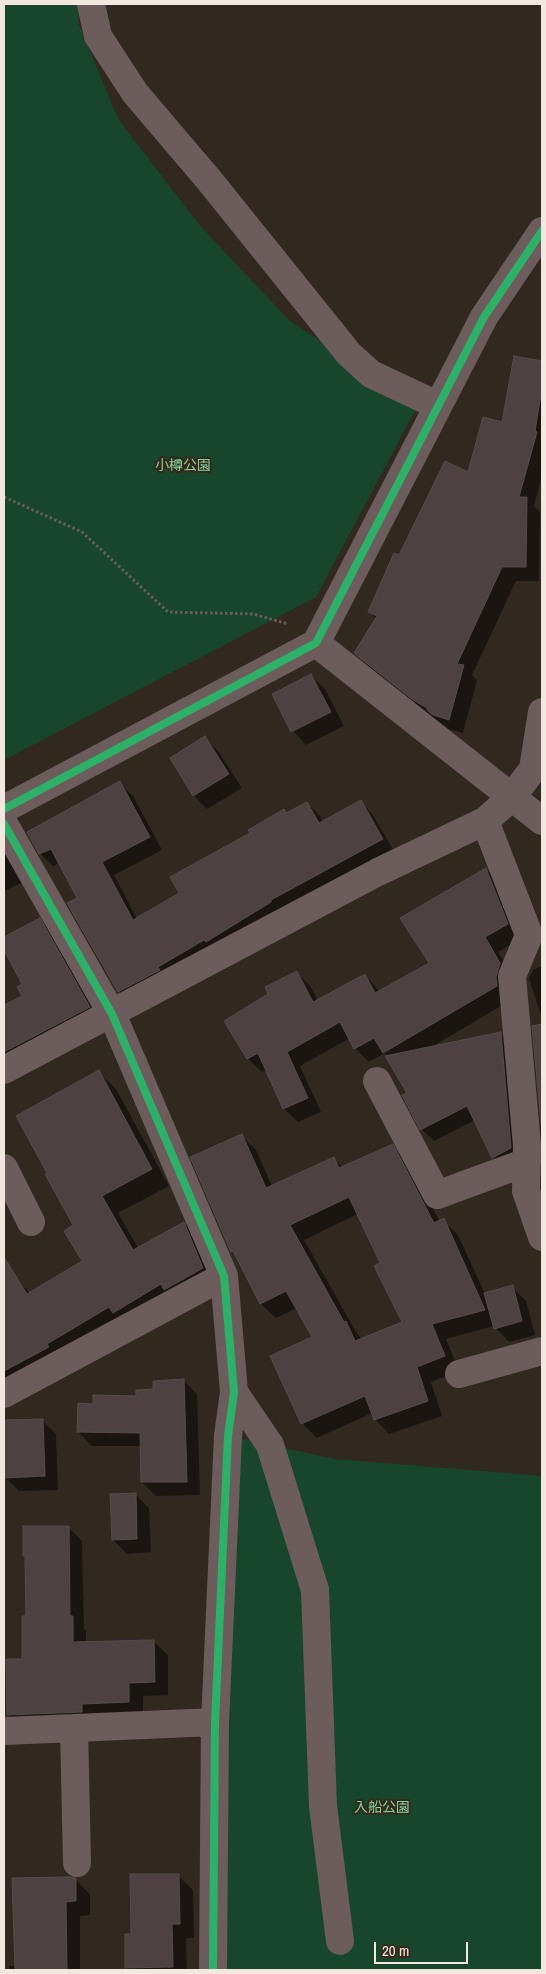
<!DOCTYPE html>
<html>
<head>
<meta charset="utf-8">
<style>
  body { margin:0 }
  #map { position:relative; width:546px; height:1974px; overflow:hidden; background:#312920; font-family:"Archivo Narrow",sans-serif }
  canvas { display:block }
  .frame { position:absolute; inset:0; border:5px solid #f2e8df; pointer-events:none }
  .scale { position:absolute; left:374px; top:1942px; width:94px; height:22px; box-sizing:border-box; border:2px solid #f2e8df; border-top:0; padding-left:6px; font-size:15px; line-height:18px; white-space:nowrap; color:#f2e8df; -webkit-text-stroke:4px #37291a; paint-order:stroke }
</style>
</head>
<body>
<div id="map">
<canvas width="546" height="1974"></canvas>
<div class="frame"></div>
<div class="scale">20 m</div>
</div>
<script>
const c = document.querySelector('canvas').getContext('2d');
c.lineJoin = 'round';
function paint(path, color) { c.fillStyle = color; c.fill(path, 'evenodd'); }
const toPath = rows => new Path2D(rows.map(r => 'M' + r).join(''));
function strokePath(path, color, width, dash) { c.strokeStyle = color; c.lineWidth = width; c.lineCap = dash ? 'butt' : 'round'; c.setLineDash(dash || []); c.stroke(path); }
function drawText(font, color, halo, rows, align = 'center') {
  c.font = font + ' "Archivo Narrow","Noto Sans JP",sans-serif'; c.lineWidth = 4; c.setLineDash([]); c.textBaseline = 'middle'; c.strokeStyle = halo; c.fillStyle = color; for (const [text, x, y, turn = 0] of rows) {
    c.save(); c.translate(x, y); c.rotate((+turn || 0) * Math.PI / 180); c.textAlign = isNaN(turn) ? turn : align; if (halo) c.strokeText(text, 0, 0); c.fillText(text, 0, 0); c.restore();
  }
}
const green = toPath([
  [4,4,81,4,78,22,118,119,201,227,291,322,419,403,316,597,4,760],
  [228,1436,335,1459,542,1476,542,1970,220,1970]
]);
const shadow = toPath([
  [515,358,542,362,542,475,534,506,540,512,539,581,516,581,472,675,477,680,463,733,448,729,370,667,356,653,377,619,369,612,400,557,468,474,503,424],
  [311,675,325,689,344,726,306,745,293,731],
  [205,738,219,752,242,788,207,809,194,796],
  [120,783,133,796,162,850,114,875,137,919,181,894,287,814,307,803,320,816,323,823,361,802,373,815,395,853,131,1004,119,991,79,898,60,863,53,866,40,853],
  [4,850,24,882,4,891],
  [486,869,500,883,521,938,498,952,514,978,511,1000,430,1048,501,1034,513,1046,523,1161,506,1169,494,1157,475,1120,434,1141,421,1129,408,1093,388,1057,385,1053,369,1062,355,1048,350,1038,300,1066,321,1112,298,1122,284,1109,266,1070,262,1072,248,1059,226,1021,270,995,297,972,310,986,318,1001,365,975,380,992,430,963],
  [39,920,53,933,103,1021,16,1067,4,1054,4,1007,24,996,24,985,4,948,4,939],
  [542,966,542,1019,529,978,533,970],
  [542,1025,542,1127,533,1027],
  [99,1072,116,1089,169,1186,118,1213,138,1248,184,1223,201,1240,220,1285,4,1398,4,1315,6,1314,4,1310,4,1288,17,1280,31,1294,84,1262,75,1226],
  [242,1136,256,1150,272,1186,334,1159,343,1168,392,1146,407,1161,440,1222,443,1220,458,1235,485,1294,512,1287,526,1301,535,1335,509,1342,494,1326,446,1339,459,1371,431,1382,442,1416,389,1434,375,1419,372,1413,317,1438,302,1423,313,1338,297,1308,276,1318,261,1304,238,1258,232,1251],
  [358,1214,382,1263,403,1323,362,1340,356,1332,304,1240],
  [183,1380,197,1394,200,1495,156,1496,142,1482,142,1446,92,1446,78,1432,94,1405,138,1397],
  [42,1420,56,1434,58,1490,19,1491,5,1477,4,1421],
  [135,1494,149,1508,151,1552,127,1554,113,1540],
  [68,1527,82,1541,84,1628,86,1631,86,1643,154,1642,168,1655,168,1695,143,1696,143,1716,22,1729,8,1715,23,1660,27,1617,27,1558,24,1556],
  [178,1875,193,1890,194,1938,186,1938,187,1970,126,1970,126,1935,132,1935],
  [75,1879,90,1894,90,1915,80,1916,80,1970,9,1970,9,1966,16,1966]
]);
const building = toPath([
  [514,356,542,361,542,388,535,431,537,432,519,497,527,497,526,567,502,567,457,664,464,665,449,720,433,715,427,710,427,708,413,700,354,653,377,616,368,612,394,553,399,555,445,461,468,472,483,417,502,422,514,356],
  [311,674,331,712,291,732,272,694,311,674],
  [205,736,229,774,193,796,170,758,205,736],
  [120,781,150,837,102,862,133,920,179,893,170,877,250,833,248,830,284,809,286,813,307,802,319,823,361,800,383,839,271,900,271,902,206,942,204,940,158,967,160,970,118,992,67,903,77,898,51,849,39,854,27,832,120,781],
  [486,868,508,924,485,937,500,963,496,977,497,986,383,1053,374,1038,354,1049,340,1022,287,1052,308,1098,283,1109,258,1053,247,1059,224,1021,268,994,265,987,297,971,313,1002,365,974,375,993,429,963,400,918,486,868],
  [40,918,90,1007,4,1052,4,1005,22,996,17,987,22,984,4,950,4,937,40,918],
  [542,1024,542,1133,532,1026,542,1024],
  [501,1032,511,1148,492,1158,467,1106,420,1130,402,1095,407,1093,385,1056,501,1032],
  [99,1070,152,1169,102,1196,133,1250,184,1222,203,1268,164,1290,161,1284,113,1313,109,1307,47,1344,49,1347,4,1371,4,1257,27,1294,82,1261,64,1231,73,1225,45,1174,47,1173,16,1116,99,1070],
  [242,1134,266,1188,334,1157,339,1168,393,1144,434,1223,444,1218,485,1310,432,1324,445,1356,417,1367,428,1401,374,1420,365,1396,301,1424,270,1356,312,1337,286,1291,260,1304,233,1251,231,1252,190,1157,242,1134],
  [349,1197,380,1263,374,1266,402,1322,355,1341,346,1321,344,1322,290,1225,349,1197],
  [513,1285,522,1321,494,1329,484,1293,513,1285],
  [184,1379,187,1482,141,1482,140,1433,77,1432,78,1403,93,1404,93,1395,136,1396,136,1390,153,1389,153,1381,184,1379],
  [43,1419,45,1476,4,1478,4,1420,43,1419],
  [136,1493,137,1539,112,1540,110,1494,136,1493],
  [23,1526,69,1526,70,1616,73,1616,73,1642,154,1640,155,1682,129,1683,129,1702,82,1704,82,1712,7,1715,6,1659,22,1659,22,1616,26,1616,25,1556,23,1556,23,1526],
  [130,1874,179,1874,180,1924,172,1924,173,1967,125,1968,125,1934,131,1934,130,1874],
  [69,1877,76,1878,76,1901,66,1902,67,1970,15,1970,12,1878,69,1877]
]);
const path = toPath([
  [4,497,82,532,168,612,253,614,288,624]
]);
const minor = toPath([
  [91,4,98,36,135,93,209,180,349,354,371,374,437,405],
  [316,643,542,821],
  [4,809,316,643,484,317,542,231],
  [485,821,529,935,512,976,527,1146,526,1191,542,1237],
  [4,824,112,1014,224,1276,234,1392,228,1436,215,1722,213,1970],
  [4,1070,378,872,485,821,512,797,533,769,542,712],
  [377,1081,437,1195,527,1162],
  [4,1168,31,1222],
  [459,1374,542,1351],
  [234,1392,270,1445,315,1590,323,1806,340,1941],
  [4,1394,224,1276],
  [74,1728,77,1863],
  [4,1731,215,1722]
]);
const cycleway = toPath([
  [4,809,316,643,484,317,542,231],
  [4,824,112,1014,224,1276,234,1392,228,1436,215,1722,213,1970]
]);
const parkNames = [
  ["小樽公園",183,466],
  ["入船公園",382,1808]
];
paint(green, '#17462d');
paint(shadow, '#0007');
paint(building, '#4e4141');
strokePath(building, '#544d4b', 1);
strokePath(path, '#685d5a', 3, [2.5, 2.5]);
strokePath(minor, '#6c5d5c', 28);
strokePath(cycleway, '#2db169', 8);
drawText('14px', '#7fd3a1', '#37291a', parkNames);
</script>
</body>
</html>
